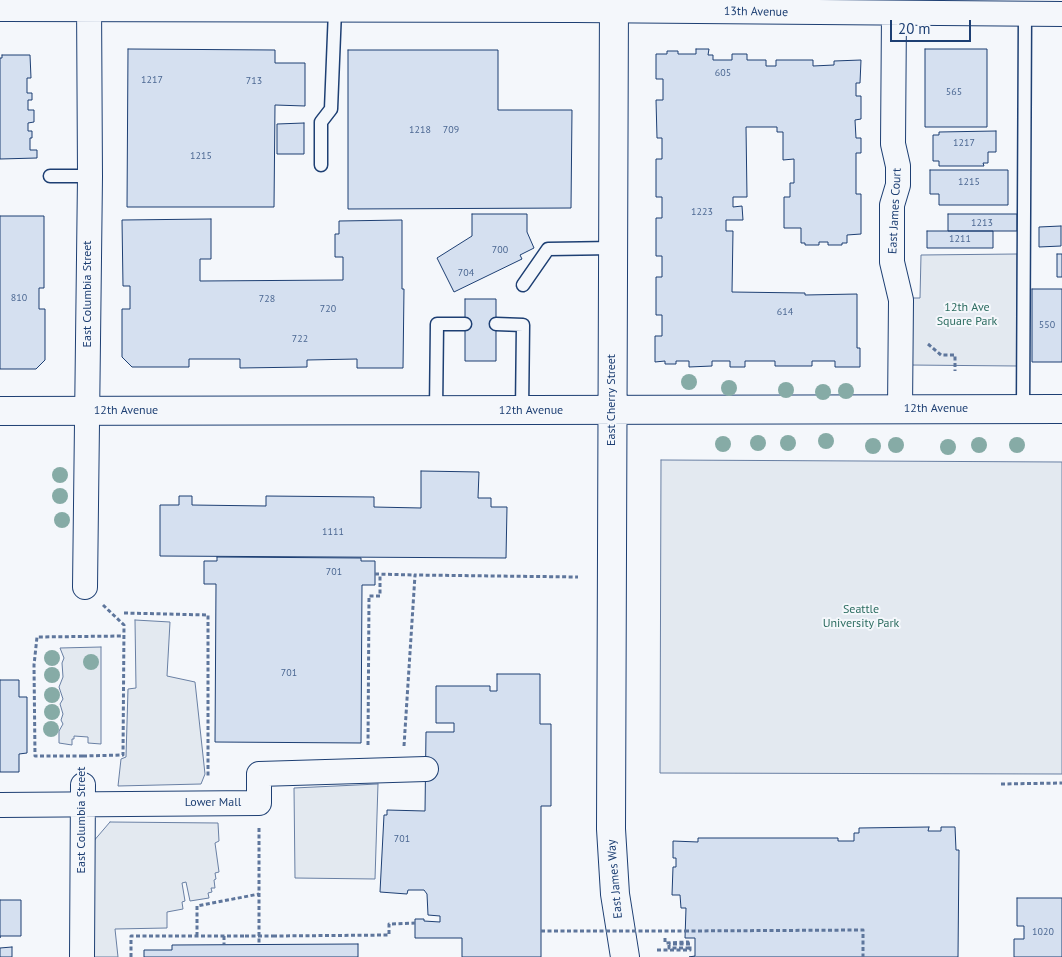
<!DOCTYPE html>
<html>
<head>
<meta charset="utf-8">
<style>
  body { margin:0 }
  #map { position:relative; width:1062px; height:957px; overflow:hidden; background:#f4f7fb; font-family:"PT Sans",sans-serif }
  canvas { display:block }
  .scale { position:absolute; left:890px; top:20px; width:81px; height:22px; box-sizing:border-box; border:2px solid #1d3f73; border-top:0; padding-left:6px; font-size:15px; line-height:18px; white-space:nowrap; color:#1d3f73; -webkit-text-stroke:4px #f4f7fb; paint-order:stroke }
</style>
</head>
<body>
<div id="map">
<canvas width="1062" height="957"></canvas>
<div class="scale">20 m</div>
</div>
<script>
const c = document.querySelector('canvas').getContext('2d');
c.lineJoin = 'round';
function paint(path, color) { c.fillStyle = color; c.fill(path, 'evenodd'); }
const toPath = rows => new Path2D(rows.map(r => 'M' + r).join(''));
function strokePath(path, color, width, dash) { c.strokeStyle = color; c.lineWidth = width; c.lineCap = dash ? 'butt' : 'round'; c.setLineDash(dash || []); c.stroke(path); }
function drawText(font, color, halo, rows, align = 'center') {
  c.font = font + ' "PT Sans",sans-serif'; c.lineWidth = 4; c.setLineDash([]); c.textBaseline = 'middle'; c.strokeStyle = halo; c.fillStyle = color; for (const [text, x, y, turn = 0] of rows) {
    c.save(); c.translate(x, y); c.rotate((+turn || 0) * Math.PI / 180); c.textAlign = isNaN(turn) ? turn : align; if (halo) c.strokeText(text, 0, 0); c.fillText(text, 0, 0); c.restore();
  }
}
const green = toPath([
  [1017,254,1017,366,909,365,910,298,920,298,921,255,1017,254],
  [661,460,1062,462,1062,774,660,773,661,460],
  [135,620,170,622,167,676,195,682,205,774,201,784,118,786,121,759,126,757,128,689,136,688,135,620],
  [101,647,101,744,88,743,88,737,74,736,74,739,72,739,72,745,59,743,59,731,63,724,61,720,63,714,60,704,63,699,59,687,63,677,62,663,64,658,60,648,101,647],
  [378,784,375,879,295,878,294,788,378,784],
  [110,822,218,823,219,841,215,843,219,872,215,873,216,879,214,880,215,888,211,888,212,892,208,893,209,898,190,901,186,882,182,883,185,901,182,902,183,909,167,912,167,928,115,929,118,957,92,957,92,843,110,822]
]);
const building = toPath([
  [128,49,275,50,275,63,305,63,305,106,275,105,274,207,127,207,128,49],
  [696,49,709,49,708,55,713,55,713,60,732,60,732,54,747,54,747,60,766,60,766,66,776,66,776,60,813,60,813,66,834,65,834,61,861,60,860,83,856,83,856,96,861,96,861,119,855,120,856,138,861,138,861,153,856,153,856,194,861,194,861,234,847,235,847,243,842,243,842,245,828,245,828,242,819,242,819,245,805,245,805,243,801,243,801,228,784,228,784,197,790,197,790,183,794,183,794,159,783,160,783,132,777,132,777,127,746,127,747,197,733,197,733,207,742,206,743,220,726,220,726,231,733,231,732,292,805,293,805,295,857,294,857,348,860,348,860,367,835,367,835,361,812,361,812,366,775,366,775,361,745,361,745,367,730,367,730,361,712,361,712,366,689,367,689,361,676,361,676,364,665,364,665,361,655,362,655,336,662,336,662,315,656,315,656,277,662,277,662,256,656,256,656,218,662,218,662,197,656,197,656,159,662,159,662,138,657,138,656,100,663,100,663,79,656,79,656,54,667,54,667,51,678,51,678,54,696,54,696,49],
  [925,49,987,49,987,127,925,127,925,49],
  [348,50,498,50,498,110,572,110,571,208,348,209,348,50],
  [2,55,30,55,31,78,27,78,27,93,32,93,32,100,28,100,28,110,34,110,34,122,28,123,28,131,32,131,32,138,30,138,30,150,37,150,37,158,0,159,0,58,2,58,2,55],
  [304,123,304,154,277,154,277,124,304,123],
  [996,131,996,152,988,152,988,163,983,163,984,166,939,166,939,161,933,161,933,135,939,135,939,132,996,131],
  [930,170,1008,170,1008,205,939,205,939,194,930,194,930,170],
  [472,214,527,214,527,232,534,248,520,255,522,259,454,292,437,258,472,236,472,214],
  [948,214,1017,214,1017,231,948,231,948,214],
  [0,216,44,216,44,288,39,288,39,309,45,309,45,360,36,369,0,369,0,216],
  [211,219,211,259,200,259,200,281,343,280,343,257,335,257,335,234,339,234,339,221,402,220,402,289,404,289,403,368,357,368,357,359,307,360,307,367,240,368,240,359,189,359,189,367,132,367,122,357,122,309,130,309,130,286,123,286,122,220,211,219],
  [1061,226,1061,246,1039,247,1039,227,1061,226],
  [927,231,993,231,993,248,927,248,927,231],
  [1057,254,1062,254,1062,277,1057,277,1057,254],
  [1032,289,1062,289,1062,362,1032,362,1032,289],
  [465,299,496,299,496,361,465,361,465,299],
  [421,471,479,472,478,498,491,498,491,507,507,507,506,558,160,556,160,505,179,505,179,496,192,496,192,505,266,506,266,496,374,497,374,507,421,508,421,471],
  [217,557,361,558,361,561,375,561,375,585,362,585,361,743,215,742,216,584,204,584,204,561,217,561,217,557],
  [497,674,540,674,540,724,551,724,551,806,541,806,541,957,462,957,462,938,415,938,415,919,424,919,424,921,440,922,440,916,428,915,427,894,424,890,408,890,407,894,380,892,384,815,387,815,387,810,425,811,426,732,454,732,454,723,436,723,436,686,490,686,490,691,497,691,497,674],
  [0,680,19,680,19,697,27,697,27,753,19,754,19,772,0,772,0,680],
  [929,827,928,831,941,831,941,827,955,827,956,850,959,850,958,957,689,957,695,956,695,938,685,938,686,908,681,908,680,895,672,895,673,867,676,867,676,858,673,858,673,841,698,842,698,838,838,838,838,841,854,841,854,833,859,833,859,828,929,827],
  [1017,898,1062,898,1062,957,1014,957,1014,939,1024,939,1024,926,1017,926,1017,898],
  [0,900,21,900,21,936,0,936,0,938,0,900],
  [358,944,358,957,144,957,144,950,172,950,172,945,358,944],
  [12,947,12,957,0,957,0,948,12,947]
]);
const path = toPath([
  [928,344,941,355,955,355,955,371],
  [375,574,415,575],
  [124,613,208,615,208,778],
  [368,745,369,596,380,596,380,574],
  [404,746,415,575,578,577],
  [83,756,35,756,34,665,37,637,123,636],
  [83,756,123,755,124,625,103,605],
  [1001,784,1062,783],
  [259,828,259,944],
  [685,931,863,930,863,957],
  [197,936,197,906,259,894],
  [224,936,224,944],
  [273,936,389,935,389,924,415,923],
  [657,950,690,950,690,944,669,944],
  [131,957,131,936,245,936]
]);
const lane = toPath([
  [321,165,321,122,331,109,335,10],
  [50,176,90,176],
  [523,285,548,249,613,248],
  [496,324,523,325,522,411],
  [1023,409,1025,14],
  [436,411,437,324,465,324]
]);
const street = toPath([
  [0,9,576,10,1062,14],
  [894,13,893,144,898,166,898,185,892,205,892,262,901,300,900,409],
  [85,587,90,176,89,0],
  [0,805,259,803,259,774,426,769],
  [82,957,83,785]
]);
const secondary = toPath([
  [614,0,611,829,615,894,625,957],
  [0,411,1062,409]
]);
const pathBridge = toPath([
  [541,931,685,931],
  [245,936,273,936],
  [665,938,665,943,688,942,688,948,669,948,669,944]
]);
const trees = [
  [689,382],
  [729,388],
  [786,390],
  [846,391],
  [823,392],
  [826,441],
  [758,443],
  [788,443],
  [723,444],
  [896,445],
  [979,445],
  [1017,445],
  [873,446],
  [948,447],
  [60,475],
  [60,496],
  [62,520],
  [52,658],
  [91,662],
  [52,675],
  [52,695],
  [52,712],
  [51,729]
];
const numberNames = [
  ["605",723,73],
  ["1217",152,80],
  ["713",254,81],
  ["565",954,92],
  ["1218",420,130],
  ["709",451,130],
  ["1217",964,143],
  ["1215",201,156],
  ["1215",969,182],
  ["1223",702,212],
  ["1213",982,223],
  ["1211",960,239],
  ["700",500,250],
  ["704",466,273],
  ["810",19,298],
  ["728",267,299],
  ["720",328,309],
  ["614",785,312],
  ["550",1047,325],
  ["722",300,339],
  ["1111",333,532],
  ["701",334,572],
  ["701",289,673],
  ["701",402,839],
  ["1020",1043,932]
];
const streetNames = [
  ["13th Avenue",756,12,1],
  ["East James Court",895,211,-87],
  ["East Columbia Street",88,294,-90],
  ["East Cherry Street",612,400,-90],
  ["12th Avenue",936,409],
  ["12th Avenue",126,411],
  ["12th Avenue",531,411],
  ["Lower Mall",213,803],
  ["East Columbia Street",82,820,-90],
  ["East James Way",615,879,-95]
];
const parkNames = [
  ["12th Ave",967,308],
  ["Square Park",967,322],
  ["Seattle",861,610],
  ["University Park",861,624]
];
paint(green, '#e3e9f0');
strokePath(green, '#687fa3', 1);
paint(building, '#d5e0f0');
strokePath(building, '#1d3f73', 1);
strokePath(lane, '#1d3f73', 15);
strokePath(street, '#1d3f73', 26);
strokePath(secondary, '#1d3f73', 30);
strokePath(path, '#5e769c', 3, [4, 2.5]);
strokePath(lane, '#f4f7fb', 12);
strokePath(street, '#f4f7fb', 24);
strokePath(secondary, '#f4f7fb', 28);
strokePath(pathBridge, '#5e769c', 3, [4, 2.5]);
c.fillStyle = '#86aba6';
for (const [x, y] of trees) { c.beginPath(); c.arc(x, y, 8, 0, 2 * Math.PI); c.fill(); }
drawText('10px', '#4b6792', null, numberNames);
drawText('12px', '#1d3f73', '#f4f7fb', streetNames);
drawText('12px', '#2c6c60', '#f4f7fb', parkNames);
</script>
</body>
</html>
